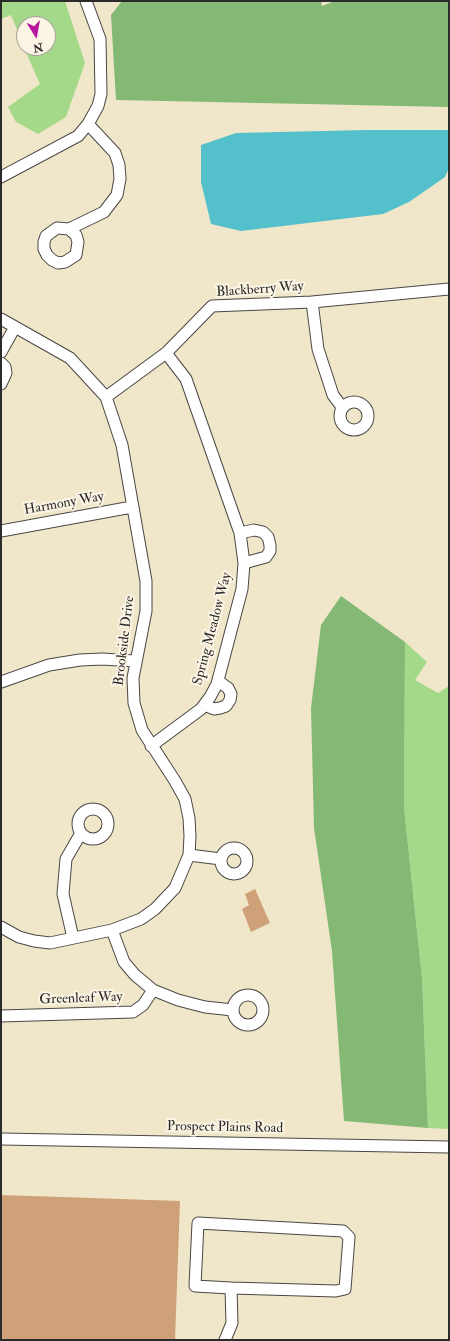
<!DOCTYPE html>
<html>
<head>
<meta charset="utf-8">
<style>
  body { margin:0 }
  #map { position:relative; width:450px; height:1341px; overflow:hidden; background:#f0e7ca; font-family:"IM FELL Double Pica",serif }
  canvas { display:block }
  .frame { position:absolute; inset:0; border:2px solid #2b2b2b; pointer-events:none }
  .north { position:absolute; left:16px; top:16px; width:40px; height:40px; box-sizing:border-box; background:#fcf5e5; border:1px solid #a8a49b; border-radius:50%; rotate:169deg; font-size:11px; font-weight:700; line-height:16px; text-align:center; color:#2b2b2b }
  .north::after { content:''; display:block; margin:auto; width:14px; height:18px; background:#b5179e; clip-path:polygon(50% 0,100% 100%,50% 72%,0 100%) }
</style>
</head>
<body>
<div id="map">
<canvas width="450" height="1341"></canvas>
<div class="frame"></div>
<div class="north">N</div>
</div>
<script>
const c = document.querySelector('canvas').getContext('2d');
c.lineJoin = 'round';
function paint(path, color) { c.fillStyle = color; c.fill(path, 'evenodd'); }
const toPath = rows => new Path2D(rows.map(r => 'M' + r).join(''));
function strokePath(path, color, width, dash) { c.strokeStyle = color; c.lineWidth = width; c.lineCap = dash ? 'butt' : 'round'; c.setLineDash(dash || []); c.stroke(path); }
function drawText(font, color, halo, rows, align = 'center') {
  c.font = font + ' "IM FELL Double Pica",serif'; c.lineWidth = 4; c.setLineDash([]); c.textBaseline = 'middle'; c.strokeStyle = halo; c.fillStyle = color; for (const [text, x, y, turn = 0] of rows) {
    c.save(); c.translate(x, y); c.rotate((+turn || 0) * Math.PI / 180); c.textAlign = isNaN(turn) ? turn : align; if (halo) c.strokeText(text, 0, 0); c.fillText(text, 0, 0); c.restore();
  }
}
const green = toPath([
  [1,1,65,1,85,63,66,117,38,134,16,122,8,107,40,84,24,48,48,48,48,24,24,24,24,47,11,15,1,19],
  [405,642,427,662,415,680,438,693,449,686,449,1129,428,1128,422,978,404,808]
]);
const forest = toPath([
  [122,1,321,1,322,6,335,1,449,1,449,107,116,100,111,15],
  [341,596,405,642,404,808,422,978,428,1128,344,1121,332,951,314,828,311,708,321,625]
]);
const water = toPath([
  [366,130,448,130,449,168,445,177,409,202,383,214,241,231,211,224,201,182,201,145,236,133]
]);
const building = toPath([
  [255,889,270,923,251,932,242,909,249,905,245,894],
  [1,1195,180,1201,175,1340,1,1340]
]);
const minor = toPath([
  [1,177,78,136,88,124,98,106,101,94,100,39,86,1],
  [69,229,76,235,78,242,76,255,65,262,58,263,52,260,47,255,44,249,44,242,46,236,57,228,69,229,104,212,117,195,120,179,119,165,115,153,88,124],
  [312,302,318,349,333,395,342,407],
  [1,319,70,358,106,397,122,445,146,581,146,611,133,678,134,703,142,730,175,781,185,799,189,818,190,836,189,855,175,888,155,909,141,919,112,930,50,943,34,941,19,937,1,927],
  [1,352,15,327],
  [1,363,5,367,6,373,1,384],
  [106,397,166,353,212,306,312,302,449,289],
  '340 416a14 14 0 1 1 28 0a14 14 0 1 1-28 0Z',
  [1,531,132,507],
  [240,533,254,530,263,532,268,537,270,545,270,551,266,557,244,563],
  [1,682,49,665,80,660,102,659,135,661],
  [204,705,214,709,220,708,226,706,230,700,231,694,228,688,218,681],
  [151,746,201,709,210,697,217,684,242,589,244,563,240,533,186,379,166,353],
  '78 824a15 15 0 1 1 30 0a15 15 0 1 1-30 0Z',
  '221 861a13 13 0 1 1 26 0a13 13 0 1 1-26 0Z',
  [189,855,221,859],
  [112,930,124,962,135,975,153,990,178,1000,205,1007,233,1010],
  [73,938,63,894,66,859,81,833],
  '233 1010a15 15 0 1 1 30 0a15 15 0 1 1-30 0Z',
  [1,1016,133,1012,143,1005,153,990],
  [1,1139,449,1147],
  [225,1340,232,1323,231,1288,336,1291,345,1289,349,1237,343,1231,198,1223,195,1286,231,1288]
]);
const streetNames = [
  ["Blackberry Way",260,290,-4],
  ["Harmony Way",64,504,-10],
  ["Spring Meadow Way",213,629,-75],
  ["Brookside Drive",125,641,-83],
  ["Greenleaf Way",81,999,-2],
  ["Prospect Plains Road",225,1128,1]
];
paint(green, '#a4d989');
paint(forest, '#83b975');
paint(water, '#53c0cb');
paint(building, '#cfa179');
strokePath(minor, '#494743', 13);
strokePath(minor, '#fff', 11);
drawText('14px', '#2b2b2b', '#fcf5e5', streetNames);
</script>
</body>
</html>
